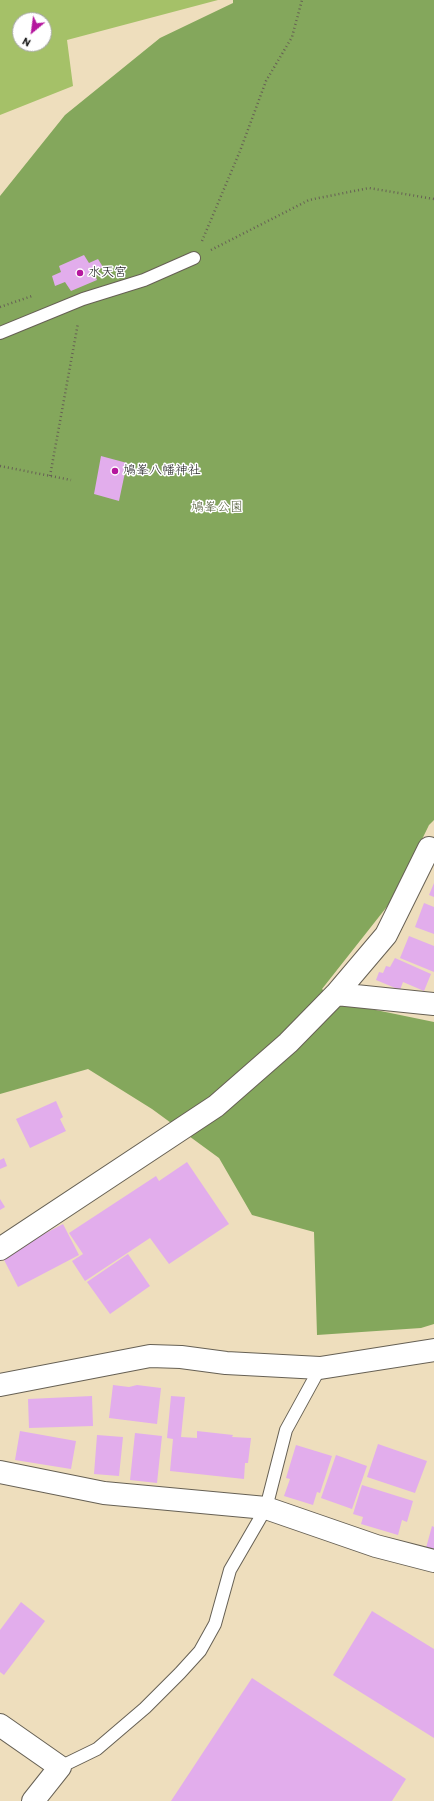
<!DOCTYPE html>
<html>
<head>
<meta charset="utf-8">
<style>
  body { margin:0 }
  #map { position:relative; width:434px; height:1801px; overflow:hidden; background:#eedebd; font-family:Itim,sans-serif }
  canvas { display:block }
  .north { position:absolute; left:12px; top:12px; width:40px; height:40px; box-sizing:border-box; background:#fff; border:1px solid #a4a4a4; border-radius:50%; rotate:209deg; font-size:11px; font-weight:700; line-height:16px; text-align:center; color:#1c1c1c }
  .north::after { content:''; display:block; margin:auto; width:14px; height:18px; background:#b5179e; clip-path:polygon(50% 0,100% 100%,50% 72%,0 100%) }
</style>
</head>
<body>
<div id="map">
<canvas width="434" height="1801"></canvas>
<div class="north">N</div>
</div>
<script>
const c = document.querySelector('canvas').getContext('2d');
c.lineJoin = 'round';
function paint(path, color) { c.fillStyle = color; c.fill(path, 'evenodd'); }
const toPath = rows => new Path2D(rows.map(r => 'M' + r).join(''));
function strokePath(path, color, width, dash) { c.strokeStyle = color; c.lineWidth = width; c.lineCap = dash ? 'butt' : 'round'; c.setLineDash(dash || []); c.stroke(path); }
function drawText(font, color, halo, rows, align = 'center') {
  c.font = font + ' Itim,"Klee One",sans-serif'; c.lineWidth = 3; c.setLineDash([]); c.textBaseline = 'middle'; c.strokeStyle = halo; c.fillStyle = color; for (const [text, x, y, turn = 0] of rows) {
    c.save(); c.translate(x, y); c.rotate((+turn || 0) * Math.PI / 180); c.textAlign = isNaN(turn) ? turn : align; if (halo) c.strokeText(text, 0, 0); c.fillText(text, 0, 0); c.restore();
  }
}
const green = toPath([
  [0,0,218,0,67,40,73,86,0,115],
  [20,20,44,20,44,44,20,44]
]);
const forest = toPath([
  [233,0,434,0,434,820,429,825,393,899,322,989,337,1002,434,1022,434,1324,421,1328,317,1335,314,1232,252,1215,219,1158,152,1109,88,1069,0,1094,0,196,65,115,160,38,233,3]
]);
const building = toPath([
  [84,255,89,263,98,259,103,267,94,272,97,280,71,291,65,282,55,286,52,276,61,272,59,266],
  [101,456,127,463,119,501,94,494],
  [434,883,434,897,429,895],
  [424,903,434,907,434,934,415,927],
  [409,936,434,946,434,972,400,958],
  [395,958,431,974,424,991,403,982,400,990,376,980,379,972,383,973,386,966,390,967],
  [56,1101,63,1117,60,1119,66,1131,30,1148,16,1119],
  [4,1158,7,1166,0,1169,0,1160],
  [187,1162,229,1224,169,1264,150,1238,85,1281,72,1261,83,1254,69,1233,156,1176,159,1181],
  [0,1199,5,1207,0,1210],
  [63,1224,79,1255,18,1287,2,1256],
  [128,1254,150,1286,110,1314,87,1282],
  [113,1385,129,1387,137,1385,161,1388,157,1424,109,1418],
  [92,1396,93,1426,29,1428,28,1399],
  [171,1396,185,1397,181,1437,197,1438,197,1431,233,1435,232,1437,251,1438,248,1463,245,1463,244,1479,170,1471,173,1439,167,1438],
  [20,1431,76,1441,71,1469,15,1460],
  [135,1433,162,1436,157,1483,130,1480],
  [97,1435,123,1437,119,1476,94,1474],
  [378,1444,427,1461,415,1493,367,1477],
  [296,1445,332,1456,320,1493,317,1492,313,1505,284,1496,290,1479,286,1478],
  [336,1455,367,1466,352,1509,321,1498],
  [362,1485,413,1501,407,1522,402,1520,398,1535,361,1524,363,1517,353,1514],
  [432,1526,434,1527,434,1550,426,1548],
  [21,1602,45,1621,4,1675,0,1672,0,1630],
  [372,1611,434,1649,434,1738,333,1675],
  [252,1678,406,1779,392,1801,171,1801]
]);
const path = toPath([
  [202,241,240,151,266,81,292,37,302,0],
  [211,250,309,200,369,188,434,199],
  [0,307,32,296],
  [0,466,71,480],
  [50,476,78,323]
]);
const lane = toPath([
  [0,333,83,299,144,280,194,258],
  [60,1767,97,1749,145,1708,180,1673,200,1651,215,1624,230,1570,266,1508,286,1430,320,1368]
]);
const street = toPath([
  [336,994,386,935,429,848,434,850],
  [0,1249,216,1106,288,1043,336,994,434,1004],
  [0,1385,150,1356,181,1357,226,1363,320,1368,434,1350],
  [0,1472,104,1493,266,1508,376,1546,434,1561],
  [0,1725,60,1767,33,1801]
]);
const markers = [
  [80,273,4,"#b5179e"],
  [115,471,4,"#b5179e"]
];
const poiNames = [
  ["水天宮",88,273],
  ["鳩峯八幡神社",123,471]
];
const parkNames = [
  ["鳩峯公園",217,508]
];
paint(green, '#a5c168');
paint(forest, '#84a75c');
paint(building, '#e2adec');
strokePath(lane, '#666054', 14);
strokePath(street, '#666054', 24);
strokePath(path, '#666054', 2.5, [1, 3]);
strokePath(lane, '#fff', 12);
strokePath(street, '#fff', 22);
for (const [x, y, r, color] of markers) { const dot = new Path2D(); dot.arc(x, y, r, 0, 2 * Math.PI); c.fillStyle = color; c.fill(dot); strokePath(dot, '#fff', 1.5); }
drawText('13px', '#1c1c1c', '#fff', poiNames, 'left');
drawText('13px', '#535e3a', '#fff', parkNames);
</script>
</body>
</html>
